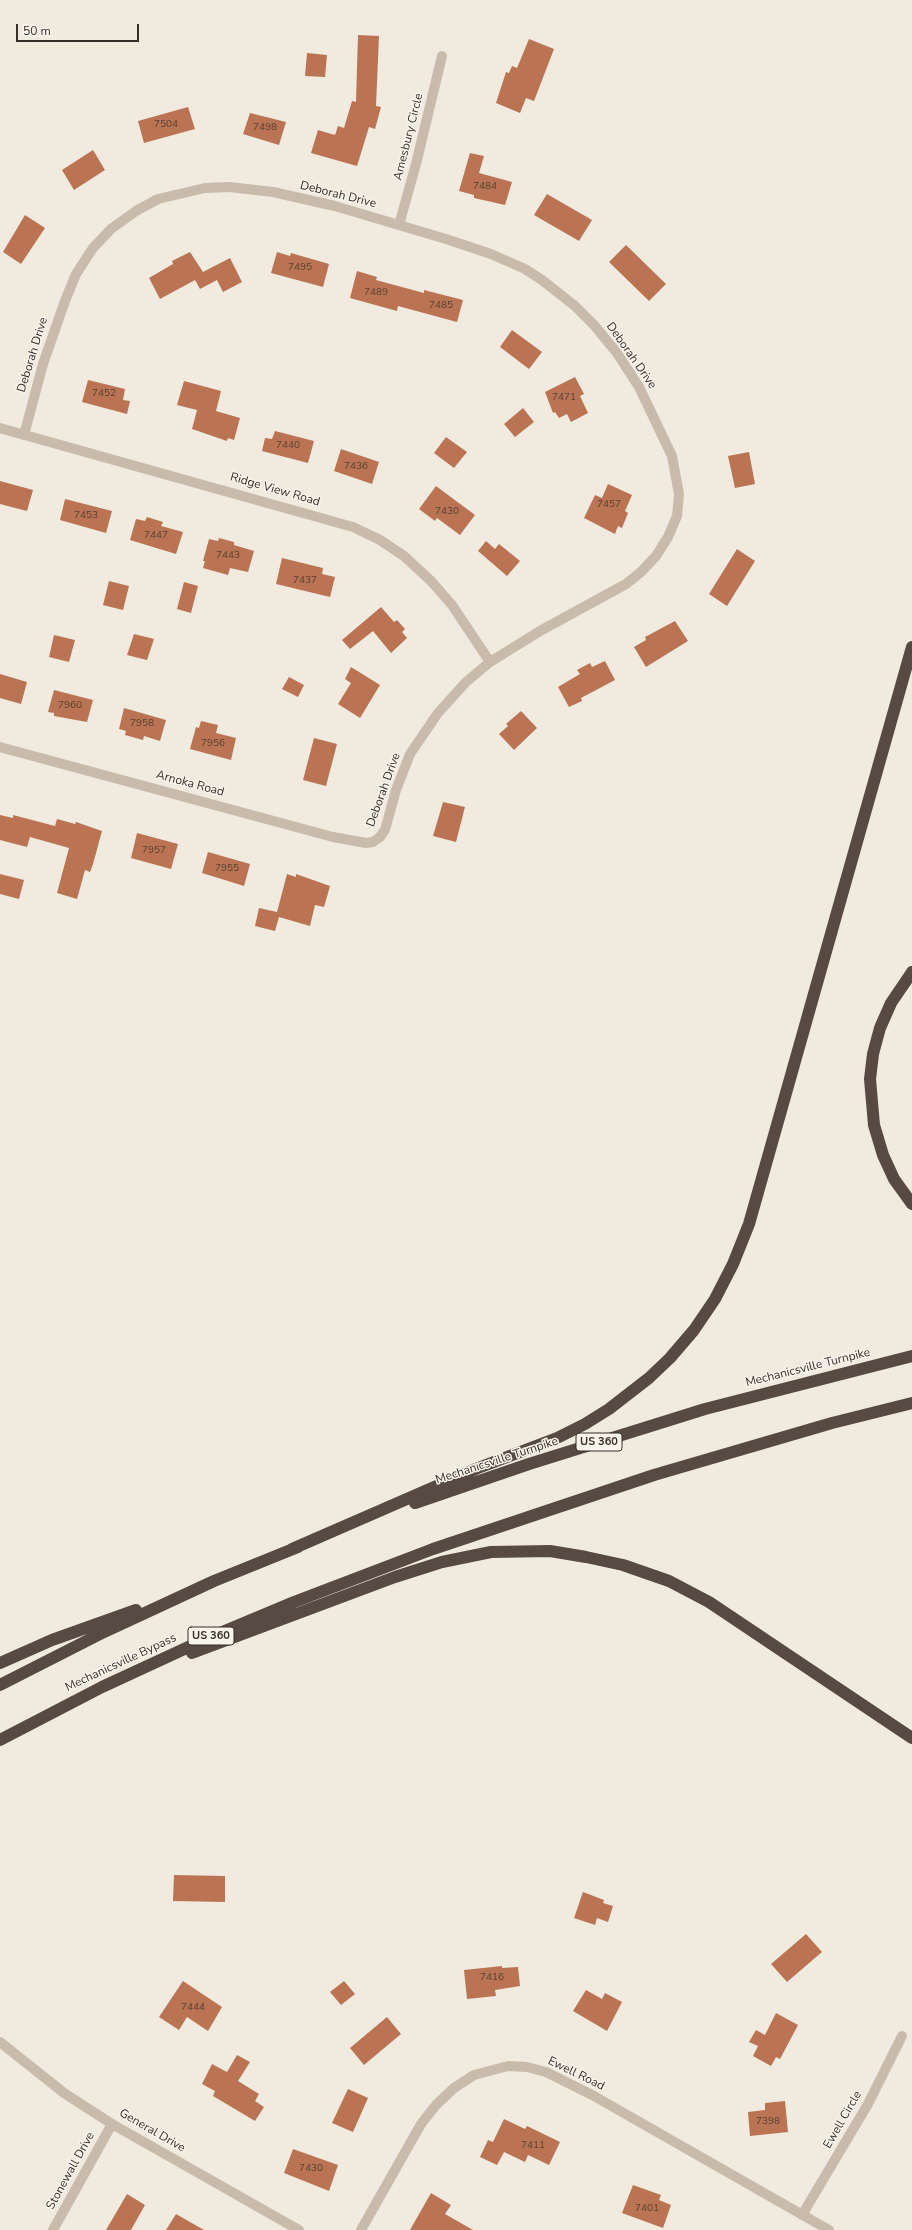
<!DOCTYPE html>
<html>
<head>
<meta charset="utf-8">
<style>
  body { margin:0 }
  #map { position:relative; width:912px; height:2230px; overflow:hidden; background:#f0eadf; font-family:"Nunito Sans",sans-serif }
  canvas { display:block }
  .scale { position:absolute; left:16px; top:24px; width:123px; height:18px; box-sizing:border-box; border:2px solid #362f2a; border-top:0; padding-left:5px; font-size:12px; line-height:14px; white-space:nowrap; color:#362f2a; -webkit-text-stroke:3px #f8f3eb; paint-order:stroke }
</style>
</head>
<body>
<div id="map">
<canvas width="912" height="2230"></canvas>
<div class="scale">50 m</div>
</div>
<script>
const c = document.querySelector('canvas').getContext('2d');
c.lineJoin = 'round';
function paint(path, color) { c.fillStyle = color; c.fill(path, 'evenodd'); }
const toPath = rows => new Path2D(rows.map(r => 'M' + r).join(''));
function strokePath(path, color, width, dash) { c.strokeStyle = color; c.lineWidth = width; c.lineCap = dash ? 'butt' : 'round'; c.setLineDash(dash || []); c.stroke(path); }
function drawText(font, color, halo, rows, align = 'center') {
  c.font = font + ' "Nunito Sans",sans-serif'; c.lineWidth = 3; c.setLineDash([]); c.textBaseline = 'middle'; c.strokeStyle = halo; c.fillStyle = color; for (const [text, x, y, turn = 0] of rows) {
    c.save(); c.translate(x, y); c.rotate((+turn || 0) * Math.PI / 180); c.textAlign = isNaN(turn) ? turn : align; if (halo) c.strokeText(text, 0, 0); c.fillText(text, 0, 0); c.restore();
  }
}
const building = toPath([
  [358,35,379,36,376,106,381,107,375,129,369,127,357,166,311,153,318,130,335,135,338,126,344,128,352,101,356,102],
  [529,39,554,49,534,101,526,98,520,113,496,103,506,72,509,73,512,66,517,68],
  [307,53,327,55,325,77,305,76],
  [188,107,195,129,144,143,138,121],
  [250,113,286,122,279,145,243,134],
  [93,150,105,170,74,190,62,170],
  [470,153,484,156,479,173,512,182,505,205,474,198,474,195,459,191],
  [547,194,592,220,579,241,534,215],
  [25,215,45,228,21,264,3,252],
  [626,245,666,284,649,301,609,262],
  [190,252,203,272,230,258,242,282,223,292,217,280,200,289,195,280,160,299,149,278,173,264,172,261],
  [277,252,290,256,291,253,329,264,323,287,271,273],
  [357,271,377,277,376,280,424,293,424,290,463,300,457,322,398,306,397,311,350,298],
  [512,330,542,352,529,369,500,347],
  [575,377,584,394,580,396,588,413,571,422,567,414,559,418,555,412,553,413,545,392],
  [88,380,125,389,123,400,130,401,127,414,82,402],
  [184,381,221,391,216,411,240,418,234,440,228,438,227,441,192,429,197,410,177,405],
  [523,408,534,422,515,437,504,424],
  [275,431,314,441,308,463,262,451,265,438,272,439],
  [446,437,467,452,454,468,434,453],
  [341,449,379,462,372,484,334,471],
  [749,452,755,484,735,488,728,456],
  [0,481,33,490,27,511,0,504],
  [608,484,632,495,625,511,628,513,622,528,618,526,615,534,584,518,595,495,602,498],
  [436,486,475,515,460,535,437,518,435,521,419,509],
  [65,499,112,511,106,533,60,520],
  [147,517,163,522,161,526,183,532,176,554,130,540,136,519,145,521],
  [219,538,234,542,234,545,254,551,248,572,230,568,228,575,203,568,205,561,203,561,209,539,218,541],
  [486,541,495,549,499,544,520,561,507,576,478,551],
  [737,549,755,561,727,606,709,594],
  [282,558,323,568,322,574,335,577,330,597,276,584],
  [109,581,129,586,123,610,103,605],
  [184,582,198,586,191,613,177,609],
  [381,607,394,622,397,620,405,629,402,632,407,638,391,653,373,631,350,649,342,640],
  [675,621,688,641,646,667,634,647,646,640,645,637],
  [134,634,154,639,147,660,127,655],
  [54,635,75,640,69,662,49,657],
  [605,661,615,680,581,698,582,701,569,707,558,687,580,674,577,670,590,663,592,667],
  [351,667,380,685,360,718,338,704,351,683,345,679],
  [0,674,27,682,21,704,0,698],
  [289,677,304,685,298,697,282,689],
  [54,690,93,700,87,722,54,716,54,713,48,712],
  [124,708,166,720,160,741,144,736,143,740,125,735,126,731,119,729],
  [521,711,537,728,514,750,499,734,508,726,506,724],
  [201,721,218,725,216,733,236,738,231,760,190,749,196,727,199,728],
  [314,738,337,744,326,786,303,780],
  [443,802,465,807,456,842,433,836],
  [0,815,13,818,13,815,55,826,57,819,75,824,76,822,102,831,93,864,90,872,85,870,77,899,57,893,69,848,30,837,27,847,0,840],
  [137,833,178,844,171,869,131,858],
  [208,852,250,864,244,886,202,873],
  [0,874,24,880,19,899,0,894],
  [287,874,296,877,296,874,330,886,324,907,315,905,310,926,279,917,275,931,255,926,259,908,277,912],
  [174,1875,225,1876,225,1902,173,1901],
  [583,1892,604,1900,603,1903,613,1906,608,1922,597,1918,595,1925,574,1918],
  [806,1934,822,1952,787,1982,771,1964],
  [502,1966,502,1968,518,1967,520,1986,495,1990,496,1996,467,1999,464,1970],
  [183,1981,222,2007,208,2031,187,2017,179,2030,159,2017],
  [344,1981,355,1994,341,2005,330,1992],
  [586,1990,602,1999,605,1993,622,2002,607,2031,573,2011],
  [776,2013,798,2025,780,2059,776,2057,771,2066,753,2056,758,2046,749,2042,756,2030,765,2035],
  [387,2017,401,2034,364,2065,350,2048],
  [237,2055,250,2062,238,2081,259,2094,255,2101,264,2107,255,2121,213,2096,215,2091,202,2084,212,2064,227,2072],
  [348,2089,368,2098,353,2132,332,2123],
  [785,2101,788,2132,750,2136,748,2112,765,2110,765,2103],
  [504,2119,525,2129,527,2126,560,2142,549,2165,528,2155,525,2162,504,2152,497,2165,480,2157,488,2140,493,2142],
  [293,2149,338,2165,329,2191,284,2173],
  [633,2185,661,2195,659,2200,671,2205,663,2228,622,2213],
  [431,2193,451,2205,445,2214,473,2230,410,2230],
  [127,2194,145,2205,131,2230,106,2230],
  [176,2214,204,2230,166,2230]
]);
const street = toPath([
  [399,225,416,164,442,56],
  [0,428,353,527,380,540,404,556,431,581,452,605,490,662],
  [0,747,333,837,366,843,373,842,380,837,385,830,396,790,410,754,438,713,466,682,490,662,540,631,626,584,641,572,656,556,668,537,677,516,679,494,672,456,639,387,617,353,594,325,575,306,542,280,525,269,491,254,446,239,335,206,273,192,229,187,205,188,158,199,136,211,111,229,93,248,76,274,65,301,43,364,24,435],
  [0,2042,64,2093,112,2124,299,2230],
  [802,2215,868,2104,902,2036],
  [53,2230,112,2124],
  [361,2230,421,2124,436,2105,454,2088,474,2075,508,2066,527,2067,546,2072,594,2096,829,2230]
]);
const highway = toPath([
  [912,972,891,1003,880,1028,873,1054,870,1079,874,1125,883,1155,894,1179,912,1204],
  [415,1503,529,1464,705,1409,912,1356],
  [292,1549,478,1468,557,1438,585,1424,609,1409,649,1378,670,1358,694,1330,715,1299,733,1264,749,1224,912,647],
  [192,1653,395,1577,442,1562,491,1552,550,1551,586,1557,623,1565,669,1581,709,1602,912,1738],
  [0,1663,52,1640,136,1610],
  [0,1685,104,1632,214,1581,298,1547],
  [0,1740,102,1687,208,1638,294,1602,433,1549,654,1475,832,1423,912,1403]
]);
const numberNames = [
  ["7504",166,125],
  ["7498",265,128],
  ["7484",485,187],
  ["7495",300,268],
  ["7489",376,293],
  ["7485",441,306],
  ["7452",104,394],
  ["7471",564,398],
  ["7440",288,446],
  ["7436",356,467],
  ["7457",609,505],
  ["7430",447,512],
  ["7453",86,516],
  ["7447",156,536],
  ["7443",228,556],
  ["7437",305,581],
  ["7960",70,706],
  ["7958",142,724],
  ["7956",213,744],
  ["7957",154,851],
  ["7955",227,869],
  ["7416",492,1978],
  ["7444",193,2008],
  ["7398",768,2122],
  ["7411",533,2146],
  ["7430",311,2169],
  ["7401",647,2209]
];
const shields = [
  [599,1442,46],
  [211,1636,46]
];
const shieldNames = [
  ["US 360",599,1442],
  ["US 360",211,1636]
];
const streetNames = [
  ["Amesbury Circle",409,137,-76],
  ["Deborah Drive",338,195,14],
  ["Deborah Drive",33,355,-73],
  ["Deborah Drive",631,356,55],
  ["Ridge View Road",275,490,16],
  ["Arnoka Road",190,784,15],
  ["Deborah Drive",384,790,-70],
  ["Mechanicsville Turnpike",808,1368,-14],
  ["Mechanicsville Turnpike",497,1461,-18],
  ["Mechanicsville Bypass",121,1663,-25],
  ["Ewell Road",576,2074,26],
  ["Ewell Circle",843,2120,-60],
  ["General Drive",152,2131,30],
  ["Stonewall Drive",71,2171,-61]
];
paint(building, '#ba7453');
strokePath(street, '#c8bbac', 10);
strokePath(highway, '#564a42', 12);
drawText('10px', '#574034', null, numberNames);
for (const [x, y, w] of shields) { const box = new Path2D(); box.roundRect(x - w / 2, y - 9, w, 18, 3); c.fillStyle = '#f8f3eb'; c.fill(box); strokePath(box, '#362f2a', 1); }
drawText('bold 11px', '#362f2a', null, shieldNames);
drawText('12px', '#362f2a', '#f8f3eb', streetNames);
</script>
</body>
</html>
